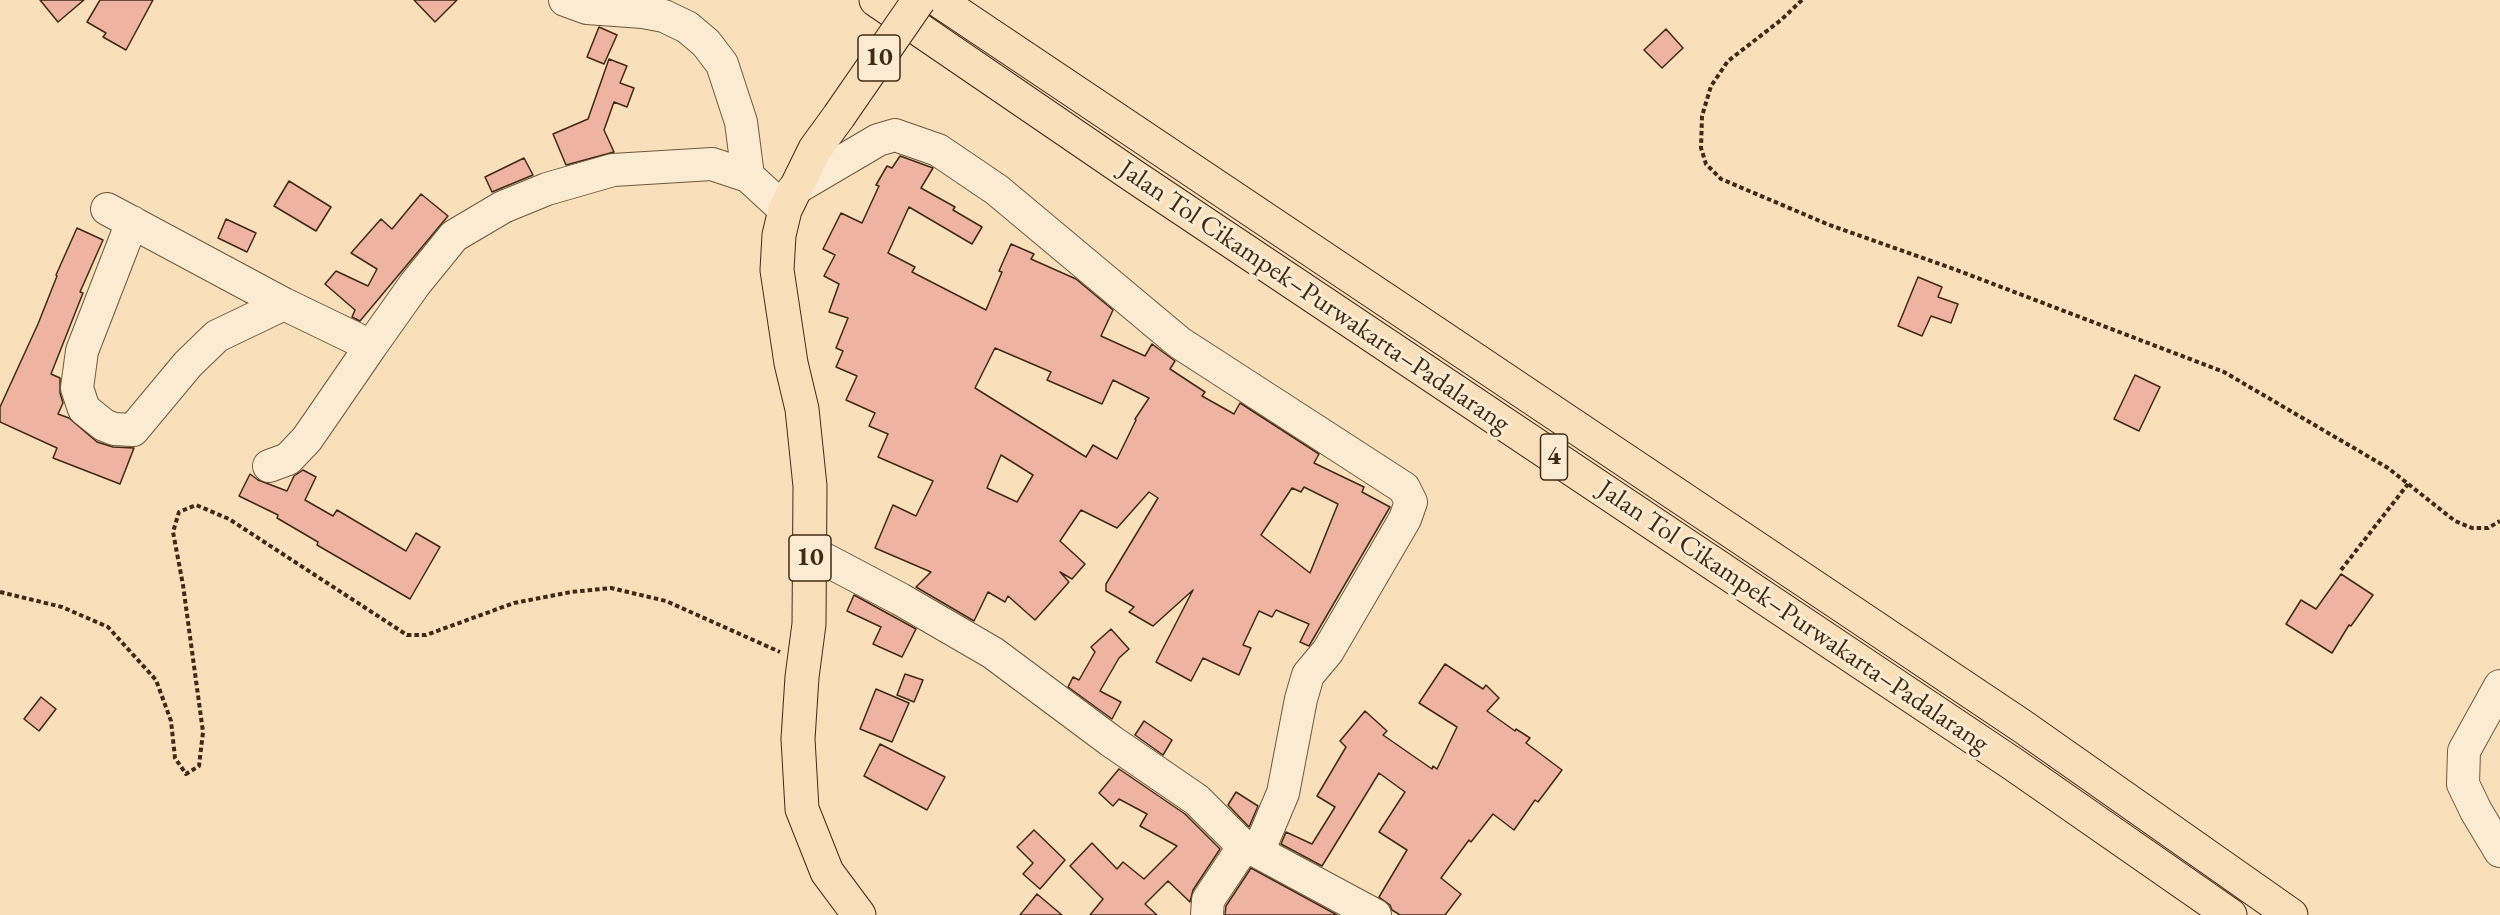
<!DOCTYPE html>
<html>
<head>
<meta charset="utf-8">
<style>
  body { margin:0 }
  canvas { display:block; background:#f9e0bb }
</style>
</head>
<body>
<canvas width="2500" height="915"></canvas>
<script>
const c = document.querySelector('canvas').getContext('2d');
c.lineJoin = 'round';
function paint(path, color) { c.fillStyle = color; c.fill(path, 'evenodd'); }
const toPath = rows => new Path2D(rows.map(r => 'M' + r).join(''));
function strokePath(path, color, width, dash) { c.strokeStyle = color; c.lineWidth = width; c.lineCap = dash ? 'butt' : 'round'; c.setLineDash(dash || []); c.stroke(path); }
function drawText(font, color, halo, rows, align = 'center') {
  c.font = font + ' "EB Garamond",serif'; c.lineWidth = 6; c.setLineDash([]); c.textBaseline = 'middle'; c.strokeStyle = halo; c.fillStyle = color; for (const [text, x, y, turn = 0] of rows) {
    c.save(); c.translate(x, y); c.rotate((+turn || 0) * Math.PI / 180); c.textAlign = isNaN(turn) ? turn : align; if (halo) c.strokeText(text, 0, 0); c.fillText(text, 0, 0); c.restore();
  }
}
const building = toPath([
  [40,0,84,0,58,22,40,0],
  [100,0,153,0,126,50,103,37,106,33,87,22,100,0],
  [414,0,457,0,435,22,414,0],
  [599,27,617,35,604,64,587,57,599,27],
  [1666,29,1683,48,1662,68,1644,50,1666,29],
  [609,59,627,66,620,83,634,88,627,107,614,102,604,130,614,152,566,165,553,134,588,119,609,59],
  [900,156,933,168,921,188,955,207,953,210,982,227,972,244,909,207,888,253,915,267,912,272,986,310,1002,272,999,271,1011,244,1034,254,1031,259,1076,279,1113,310,1101,336,1145,356,1152,344,1156,347,1175,361,1170,369,1205,392,1202,396,1234,414,1240,403,1319,454,1314,463,1364,487,1362,492,1390,507,1309,646,1300,642,1309,624,1276,610,1272,617,1259,611,1243,645,1251,648,1239,675,1203,658,1191,681,1156,662,1193,590,1153,626,1129,612,1134,607,1106,591,1106,584,1158,498,1149,492,1117,528,1081,510,1060,541,1085,564,1072,579,1060,572,1069,582,1035,620,1008,596,1005,602,988,592,974,621,916,587,931,572,875,548,893,505,916,516,933,481,878,457,888,434,869,426,875,413,846,400,857,376,836,367,843,351,836,348,848,318,829,312,839,284,824,276,835,255,823,249,841,213,862,223,879,186,876,185,887,166,892,168,900,156],
  [995,348,1051,372,1047,380,1102,404,1113,380,1149,398,1135,419,1136,420,1117,459,1093,445,1086,457,975,388,995,348],
  [1001,455,1033,475,1017,502,987,488,1001,455],
  [1304,487,1338,504,1310,573,1261,535,1292,488,1301,492,1304,487],
  [524,158,533,175,492,192,485,177,524,158],
  [289,181,331,207,316,231,274,206,289,181],
  [421,194,448,216,360,321,352,317,355,310,325,284,336,271,368,286,377,269,351,253,381,219,392,229,421,194],
  [226,219,256,233,247,252,218,238,226,219],
  [77,228,103,240,80,292,83,293,51,374,60,378,60,393,63,403,58,414,69,418,97,442,113,447,134,448,120,484,53,458,57,448,0,422,0,407,38,324,57,276,56,275,77,228],
  [1918,277,1942,287,1938,297,1958,304,1951,323,1931,316,1922,336,1898,326,1918,277],
  [2135,375,2160,387,2139,431,2114,419,2135,375],
  [303,470,316,477,305,500,333,516,337,510,406,551,416,533,440,547,410,599,317,545,318,542,277,518,278,515,239,496,250,474,258,480,287,491,294,476,303,470],
  [2341,574,2373,595,2351,626,2349,625,2332,653,2286,624,2301,600,2316,609,2341,574],
  [854,595,916,629,902,657,873,644,881,627,847,611,854,595],
  [1111,629,1129,649,1119,658,1100,691,1121,702,1112,719,1068,687,1073,677,1079,680,1095,652,1091,647,1111,629],
  [1445,664,1483,689,1486,685,1499,698,1487,711,1515,731,1516,729,1530,738,1526,743,1562,770,1538,802,1535,800,1514,830,1493,814,1471,842,1469,840,1441,878,1461,894,1445,915,1400,915,1392,910,1390,905,1379,897,1407,850,1379,832,1405,792,1379,773,1322,866,1281,844,1286,832,1312,844,1335,807,1317,796,1346,747,1340,741,1365,711,1387,731,1383,735,1432,769,1433,766,1437,769,1457,727,1419,703,1445,664],
  [905,674,923,680,914,702,897,695,905,674],
  [876,689,909,703,892,742,860,729,876,689],
  [41,697,56,709,39,731,24,719,41,697],
  [1144,721,1172,740,1163,755,1135,735,1144,721],
  [880,744,945,777,927,810,864,776,880,744],
  [1119,769,1185,814,1220,849,1193,890,1190,902,1168,881,1145,904,1157,915,1090,915,1103,899,1070,866,1092,843,1117,869,1123,862,1144,879,1177,846,1140,826,1147,814,1119,799,1113,806,1099,793,1119,769],
  [1236,792,1258,806,1249,827,1228,805,1236,792],
  [1034,830,1065,860,1040,889,1023,874,1033,863,1017,847,1034,830],
  [1251,868,1337,915,1225,915,1226,906,1251,868],
  [1037,894,1062,915,1020,915,1037,894]
]);
const path = toPath([
  [1802,0,1781,20,1728,61,1711,86,1702,116,1701,148,1706,164,1721,179,1827,224,1954,269,2224,372,2388,468,2455,521,2472,528,2488,528,2500,521],
  [2341,570,2408,484],
  [0,592,62,607,108,627,156,680,171,721,175,758,186,774,199,766,203,732,183,585,173,532,179,512,196,505,229,519,407,635,426,635,514,603,571,592,611,588,666,601,780,652]
]);
const minor = toPath([
  [565,0,587,8,643,12,664,16,687,27,706,43,722,64,741,122,748,176],
  [793,190,878,140,895,135,938,150,997,190,1180,343,1404,488,1411,502,1405,519,1328,651,1308,675,1301,699,1283,793,1258,852,1240,843,1238,855,1208,900,1207,915],
  [107,209,284,304,371,346,415,284,454,236,503,207,547,189,613,170,712,164,748,176,785,210],
  [132,222,82,351,77,388,84,409,104,425,114,429,133,430,188,364,217,336,284,304],
  [269,466,288,459,307,439,371,346],
  [811,552,900,599,993,653,1111,741,1197,800,1240,843],
  [2500,686,2464,751,2463,784,2476,811,2500,851],
  [1258,852,1375,915]
]);
const highway = toPath([
  [876,0,1135,177,2013,764,2230,915],
  [938,0,2022,726,2291,915],
  [839,116,815,149,785,210,779,235,777,270,791,363,802,409,810,486,809,624,802,677,798,739,802,809,827,872,859,915]
]);
const highwayBridge = toPath([
  [839,116,919,0]
]);
const shields = [
  [879,58,42],
  [1554,457,27],
  [810,558,42]
];
const shieldNames = [
  ["10",879,58],
  ["4",1554,457],
  ["10",810,558]
];
const streetNames = [
  ["Jalan Tol Cikampek–Purwakarta–Padalarang",1314,297,34],
  ["Jalan Tol Cikampek–Purwakarta–Padalarang",1793,617,34]
];
paint(building, '#efb4a1');
strokePath(building, '#412a15', 1.5);
strokePath(minor, '#6f583e', 34);
strokePath(highway, '#412a15', 35);
strokePath(path, '#412a15', 4, [4.5, 3]);
strokePath(minor, '#fbebd3', 32);
strokePath(highway, '#f9e0bb', 33);
strokePath(highwayBridge, '#412a15', 35, []);
strokePath(highwayBridge, '#f9e0bb', 33);
for (const [x, y, w] of shields) { const box = new Path2D(); box.roundRect(x - w / 2, y - 23, w, 46, 4.5); c.fillStyle = '#fbebd3'; c.fill(box); strokePath(box, '#412a15', 1.5); }
drawText('bold 26px', '#412a15', null, shieldNames);
drawText('27px', '#412a15', '#fbebd3', streetNames);
</script>
</body>
</html>
